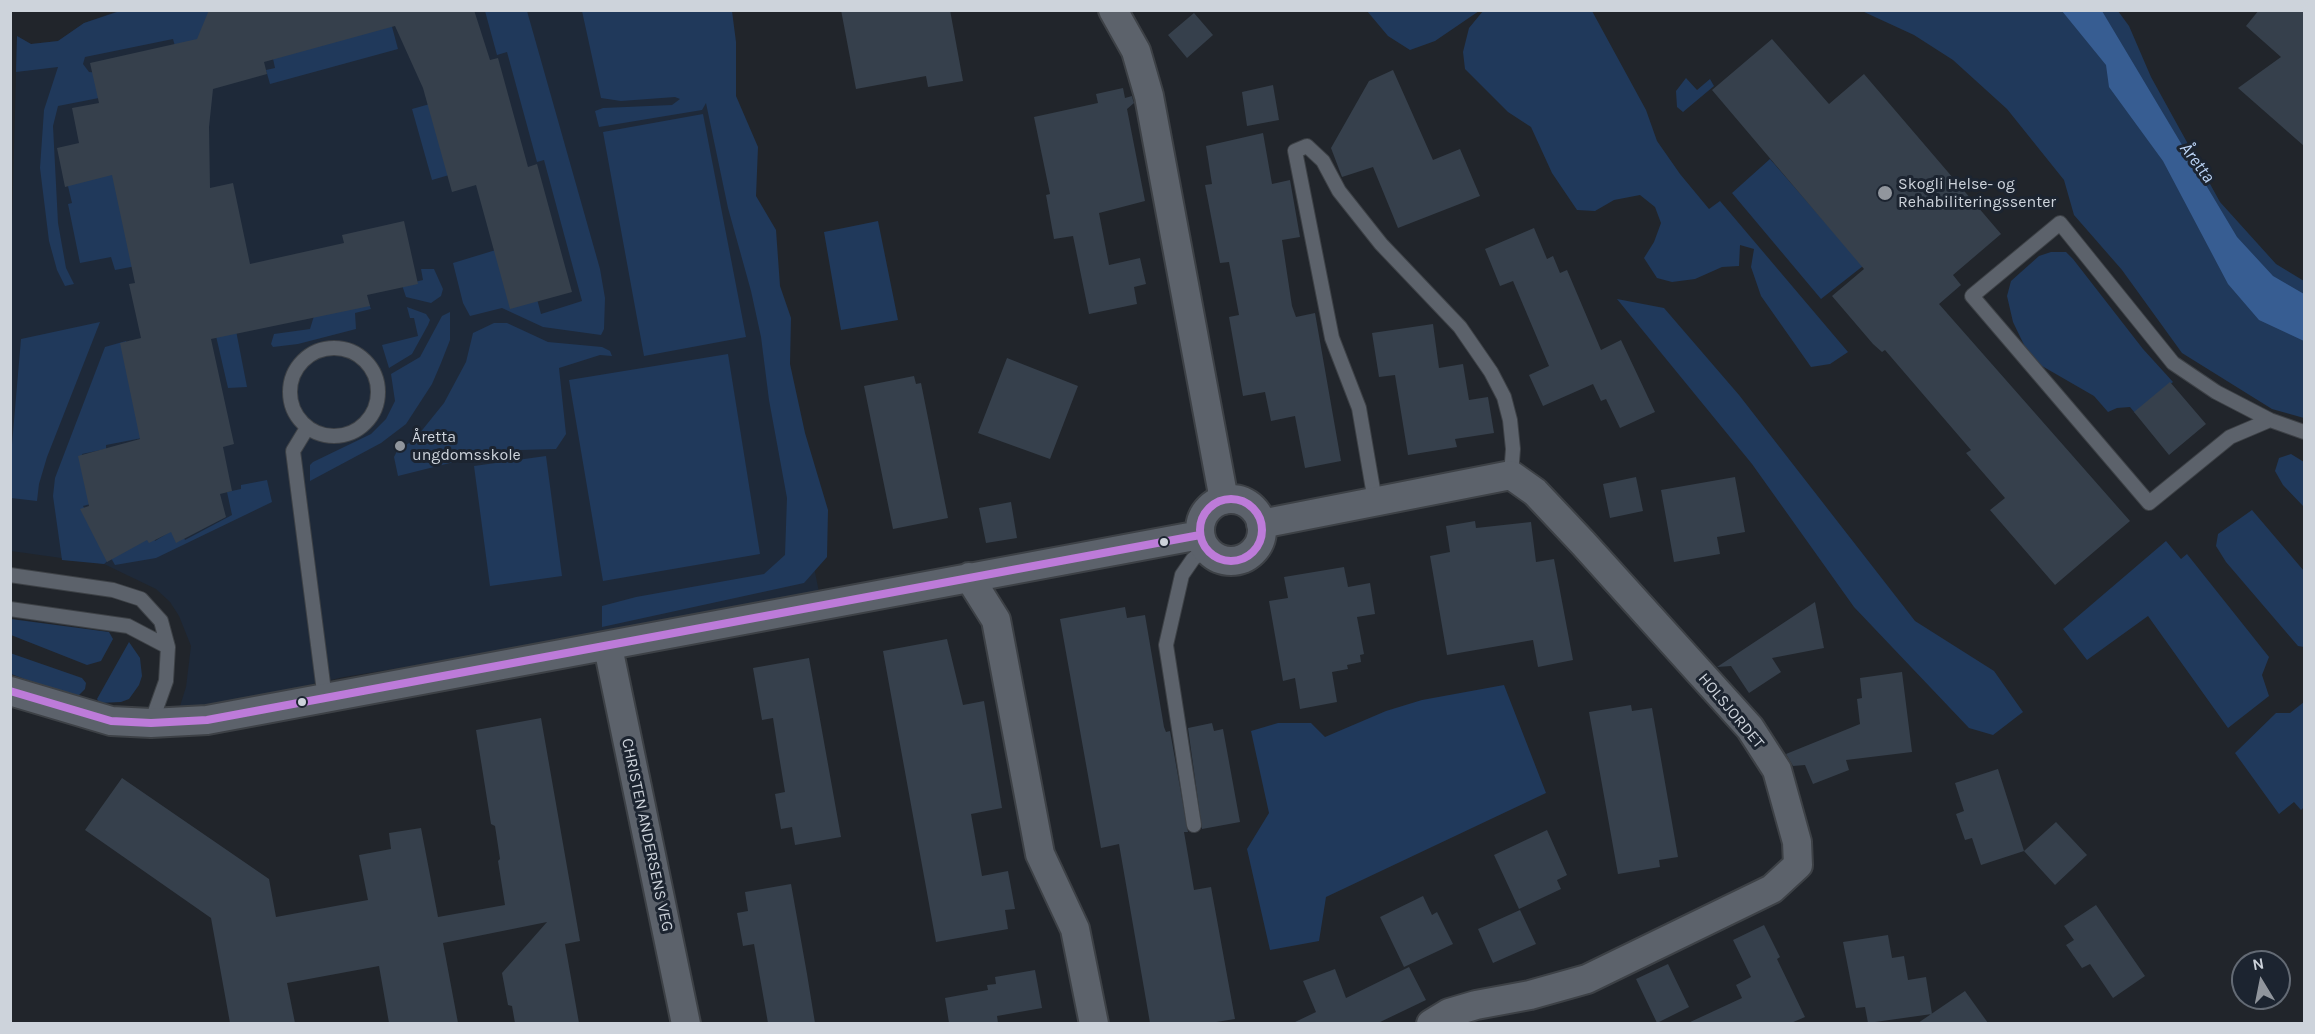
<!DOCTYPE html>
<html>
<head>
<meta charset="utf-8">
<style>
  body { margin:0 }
  #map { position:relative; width:2315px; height:1034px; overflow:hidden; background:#21252b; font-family:Karla,sans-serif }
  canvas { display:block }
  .frame { position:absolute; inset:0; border:12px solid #cdd3db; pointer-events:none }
  .north { position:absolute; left:2231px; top:950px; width:60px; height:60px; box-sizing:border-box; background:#1c2430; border:2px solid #636a74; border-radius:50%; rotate:350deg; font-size:16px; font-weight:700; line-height:24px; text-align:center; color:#cdd3db }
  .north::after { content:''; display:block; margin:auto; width:21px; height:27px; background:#91969d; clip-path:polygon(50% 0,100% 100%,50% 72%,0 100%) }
</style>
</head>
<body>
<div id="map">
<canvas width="2315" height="1034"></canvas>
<div class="frame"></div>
<div class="north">N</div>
</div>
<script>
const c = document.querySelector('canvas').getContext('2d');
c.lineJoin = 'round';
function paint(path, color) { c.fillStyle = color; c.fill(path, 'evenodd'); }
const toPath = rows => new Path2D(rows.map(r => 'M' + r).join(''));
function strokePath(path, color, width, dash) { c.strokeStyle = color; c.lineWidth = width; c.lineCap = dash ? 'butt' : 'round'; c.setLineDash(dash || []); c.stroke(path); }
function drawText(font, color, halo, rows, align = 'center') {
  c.font = font + ' Karla,sans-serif'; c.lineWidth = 6; c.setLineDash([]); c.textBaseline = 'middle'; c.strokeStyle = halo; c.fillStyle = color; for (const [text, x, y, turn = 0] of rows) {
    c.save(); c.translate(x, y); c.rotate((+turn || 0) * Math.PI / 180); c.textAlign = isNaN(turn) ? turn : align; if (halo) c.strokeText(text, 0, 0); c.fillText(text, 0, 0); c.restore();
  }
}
const built = toPath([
  [120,10,699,11,719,93,819,592,573,640,344,677,210,707,180,706,186,687,191,646,179,616,170,602,156,589,104,564,11,551,10,300,17,36,31,44,58,41,84,23]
]);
const green = toPath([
  [120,11,219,11,200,45,176,50,173,39,85,57,83,64,89,72,99,73,104,97,58,106,53,126,58,223,66,268,74,284,65,286,57,270,49,241,40,168,44,110,58,67,16,72,17,36,31,44,58,41,84,23],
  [485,11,527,11,600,269,605,298,604,329,601,335,543,327,502,308,470,316,463,303,453,263,499,249,537,299,541,314,582,301,544,160,537,162,507,52,497,55],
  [582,11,732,11,736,42,736,96,758,147,756,196,776,230,780,286,791,318,790,364,805,433,828,510,827,557,804,583,602,627,602,606,636,597,764,574,785,555,787,498,769,400,761,337,751,291,728,208,706,103,702,110,599,127,595,111,603,108,672,105,680,99,675,97,621,101,601,98],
  [1367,11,1479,11,1435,41,1410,50,1388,36],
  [1483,11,1592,11,1646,110,1657,141,1680,174,1709,209,1720,201,1848,352,1830,364,1811,367,1761,296,1751,267,1754,249,1740,245,1739,266,1722,267,1695,279,1672,282,1657,278,1644,258,1654,242,1661,223,1655,207,1640,195,1614,200,1595,211,1577,210,1552,173,1531,127,1508,112,1465,69,1463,52,1469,28],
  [1862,11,2118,11,2129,26,2151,77,2220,202,2276,264,2304,281,2304,418,2272,409,2182,353,2122,270,2074,215,2064,180,2007,109,1953,60,1914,35],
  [391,23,398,49,270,84,266,70,275,68,272,54],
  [1686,78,1697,90,1710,79,1714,86,1683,112,1677,107,1676,91],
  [437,102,456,173,432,180,412,109],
  [703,114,746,337,644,356,603,132],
  [1770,159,1863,266,1821,299,1732,193],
  [116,172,136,266,115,270,111,257,80,263,68,204,72,203,67,182],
  [878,221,898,320,841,330,824,232],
  [2051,252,2066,252,2073,259,2143,349,2173,382,2135,413,2130,407,2117,408,2108,412,2094,396,2042,366,2026,349,2013,322,2007,296,2011,281,2039,256],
  [421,269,434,269,443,289,441,296,431,303,406,297,402,285,423,280],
  [1617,299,1664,308,1739,395,1915,621,1994,671,2023,712,1993,735,1969,728,1854,607,1752,464],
  [369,304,371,309,355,313,356,329,298,344,273,347,271,344,274,334,310,329,314,316],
  [407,307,426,314,430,320,428,325,412,354,389,368,382,345,418,336,414,318,410,318],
  [232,310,247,387,228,388,216,336],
  [450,312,450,340,441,363,432,384,406,424,381,443,310,481,310,465,313,462,371,434,386,419,395,401,391,374,420,357,442,316],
  [100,322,47,457,39,484,37,501,11,498,11,456,21,339],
  [494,323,507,323,548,342,602,347,610,351,612,356,600,355,559,368,566,434,556,449,519,450,478,456,398,476,394,457,397,451,415,439,444,403,466,362,473,333],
  [126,341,147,437,106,445,106,449,82,454,94,503,83,506,111,558,153,536,155,541,168,533,174,520,185,540,232,515,227,492,241,489,241,485,267,480,272,502,156,558,115,565,111,558,104,564,62,560,53,496,55,478,105,347],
  [728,354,760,554,603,581,569,380],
  [2291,454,2304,462,2304,507,2283,485,2275,471,2279,458],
  [546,456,562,576,490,586,474,466],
  [2252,510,2304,571,2304,647,2298,646,2226,562,2216,546,2218,534],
  [2166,541,2181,559,2187,554,2269,657,2262,675,2269,696,2228,728,2148,616,2087,660,2063,629],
  [11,619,109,632,113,639,101,661,87,665,11,635],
  [129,642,140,658,142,676,139,685,129,699,121,702,100,703,97,699],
  [10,653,82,678,86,683,85,689,76,698,11,674],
  [1504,685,1546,793,1326,897,1319,941,1270,950,1247,849,1269,813,1251,731,1278,723,1311,723,1325,737,1386,711,1422,700],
  [2304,702,2304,807,2301,810,2294,802,2279,814,2235,753,2276,713,2290,713]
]);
const water = toPath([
  [2062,11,2102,11,2237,237,2273,276,2304,294,2304,341,2259,320,2228,284,2163,161,2109,87,2106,65]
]);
const building = toPath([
  [209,10,474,10,490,60,498,58,528,167,537,164,572,292,510,309,476,185,452,192,423,88,395,26,264,62,267,74,213,89,209,127,210,188,233,183,250,264,344,243,342,235,404,221,418,284,367,295,370,306,211,339,234,444,223,447,232,491,220,494,226,517,176,543,171,532,149,543,147,540,107,562,80,509,89,506,78,456,140,439,120,343,141,338,129,284,135,283,112,175,65,187,57,148,79,143,72,108,99,103,90,63,197,39],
  [841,10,950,10,963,81,928,87,926,76,856,89],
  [2259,10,2304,10,2304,146,2238,88,2281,57,2246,26],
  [1194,13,1213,35,1187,58,1168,35],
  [1772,39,1829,104,1864,74,2001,234,1953,275,1961,285,1939,304,2130,521,2055,585,1990,510,2005,498,1966,453,1971,450,1885,350,1882,352,1873,344,1832,296,1864,269,1712,90],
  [1393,70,1433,160,1460,149,1480,196,1398,228,1373,167,1342,177,1331,148,1369,81],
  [1273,85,1279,120,1247,126,1242,92],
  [1123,88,1125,98,1132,96,1133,100,1134,103,1127,109,1145,201,1099,213,1109,265,1140,258,1146,284,1134,287,1137,304,1089,314,1073,236,1054,239,1046,195,1050,194,1034,117,1098,103,1096,94],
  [1263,133,1272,184,1290,180,1300,237,1282,240,1292,306,1296,317,1315,313,1341,461,1305,468,1295,416,1271,421,1265,392,1243,396,1229,317,1239,315,1229,262,1220,263,1205,185,1212,184,1206,146],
  [1534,228,1547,259,1553,256,1560,273,1567,270,1601,350,1621,340,1655,412,1620,428,1606,399,1601,401,1593,384,1543,406,1529,375,1549,366,1513,281,1500,286,1485,249],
  [1433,324,1439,368,1463,364,1469,400,1488,397,1494,433,1455,439,1457,447,1408,455,1395,375,1379,377,1372,333],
  [1007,358,1078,386,1050,459,978,433],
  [914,376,916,384,921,383,948,518,893,529,864,386],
  [2170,382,2206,424,2169,455,2134,412],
  [1636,477,1643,511,1610,518,1603,484],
  [1735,477,1745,532,1717,537,1720,554,1674,562,1661,490],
  [1011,502,1017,538,986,543,979,508],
  [1475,521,1476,528,1531,522,1536,562,1554,559,1573,660,1538,667,1533,640,1447,655,1430,556,1450,552,1446,526],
  [1344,567,1348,587,1370,583,1375,614,1357,617,1364,654,1360,655,1361,662,1347,665,1348,669,1332,672,1337,702,1300,709,1295,678,1283,681,1269,601,1288,598,1284,577],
  [1815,602,1824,648,1772,658,1781,672,1749,693,1731,666,1717,667],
  [1125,607,1127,618,1145,615,1164,727,1166,732,1170,731,1188,832,1184,832,1194,890,1211,887,1235,1019,1210,1023,1150,1023,1119,844,1101,848,1060,619],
  [947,639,963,705,984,701,1002,808,971,814,982,876,1008,871,1015,909,1005,910,1008,929,936,942,883,651],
  [809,658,841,837,795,845,792,827,781,829,775,794,785,792,778,750,773,718,762,720,753,668],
  [1902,672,1912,752,1846,760,1849,770,1813,784,1805,765,1793,766,1786,754,1860,724,1857,699,1862,698,1860,678],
  [1631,705,1632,711,1652,708,1678,857,1659,860,1660,867,1618,874,1589,712],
  [541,718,580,941,565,944,579,1023,515,1023,512,1006,508,1005,502,973,547,922,443,943,458,1023,389,1023,379,966,287,983,295,1023,230,1023,211,918,85,830,122,778,269,879,276,917,368,900,359,855,391,849,389,833,421,828,438,917,505,905,498,861,500,859,495,826,491,824,476,730],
  [1212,723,1214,731,1223,729,1240,822,1202,829,1188,728],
  [1998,769,2024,851,2056,822,2087,855,2055,885,2024,851,1981,865,1972,838,1965,840,1956,814,1964,811,1955,783],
  [1547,830,1567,875,1557,880,1561,889,1519,909,1494,855],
  [791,884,807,974,815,1023,768,1023,754,944,743,946,737,913,748,911,745,892],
  [1423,896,1432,915,1437,912,1453,944,1404,967,1380,917],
  [2096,905,2145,976,2113,998,2090,964,2082,968,2066,945,2074,940,2064,926],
  [1520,910,1536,944,1493,963,1478,929],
  [1764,925,1780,957,1777,959,1805,1017,1791,1023,1688,1023,1742,998,1736,985,1751,977,1733,940],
  [1888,935,1892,958,1904,956,1908,980,1926,977,1932,1014,1868,1023,1865,1007,1856,1008,1843,942],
  [1668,964,1689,1007,1657,1023,1636,979],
  [1409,967,1426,1000,1378,1023,1293,1023,1316,1012,1303,981,1335,969,1346,998],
  [1035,970,1042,1008,997,1016,998,1023,949,1023,945,998,988,990,987,985,996,984,995,977],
  [1965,991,1988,1023,1918,1023]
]);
const service = toPath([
  '290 392a44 44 0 1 1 88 0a44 44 0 1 1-88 0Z',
  [2270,420,2230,437,2149,503,1972,296,2060,223,2173,363,2216,392,2270,420,2304,432],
  [307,428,293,451,325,699],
  [1375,501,1359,408,1332,338,1295,151,1307,146,1323,161,1339,191,1381,244,1460,327,1491,372,1504,397,1510,420,1513,449,1511,475],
  [10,575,113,590,141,599,161,621,168,647,166,681,151,723],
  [10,609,128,626,168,647],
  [1194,825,1166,645,1182,575,1193,559,1206,549]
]);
const minor = toPath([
  [1113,10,1136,51,1149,96,1224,500],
  '1200 530a31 31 0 1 1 62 0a31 31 0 1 1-62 0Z',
  [1261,524,1511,475,1535,492,1583,543,1750,728,1777,770,1797,842,1798,865,1772,889,1587,979,1530,995,1476,1005,1449,1013,1431,1024],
  [969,577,996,620,1040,854,1075,929,1094,1024],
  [608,647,686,1024],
  [10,691,111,721,151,723,207,720,1200,535]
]);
const bus1 = toPath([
  '1200 530a31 31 0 1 1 62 0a31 31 0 1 1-62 0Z',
  [10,691,111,721,151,723,207,720,1200,535]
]);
const markers = [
  [1885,193,8,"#91969d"],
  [400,446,6,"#91969d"],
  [1164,542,5,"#cdd3db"],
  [302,702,5,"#cdd3db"]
];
const poiNames = [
  ["Skogli Helse- og",1898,184],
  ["Rehabiliteringssenter",1898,202],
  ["Åretta",412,437],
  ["ungdomsskole",412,455]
];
const streetNames = [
  ["HOLSJORDET",1731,711,50],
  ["CHRISTEN ANDERSENS VEG",647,835,78]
];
const waterNames = [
  ["Åretta",2197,163,53]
];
paint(built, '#1e2939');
paint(green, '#20395b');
paint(water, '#375d92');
paint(building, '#36404c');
strokePath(service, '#3d4146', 16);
strokePath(minor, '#3d4146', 32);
strokePath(service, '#5c626b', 14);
strokePath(minor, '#5c626b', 28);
strokePath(bus1, '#bd7bd9', 8);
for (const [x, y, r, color] of markers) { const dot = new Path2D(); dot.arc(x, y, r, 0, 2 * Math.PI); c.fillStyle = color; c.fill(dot); strokePath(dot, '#1c2430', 2); }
drawText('16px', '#cdd3db', '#1c2430', poiNames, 'left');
drawText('16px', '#cdd3db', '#1c2430', streetNames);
drawText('italic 18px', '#bcd4f6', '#1c2430', waterNames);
</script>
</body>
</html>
